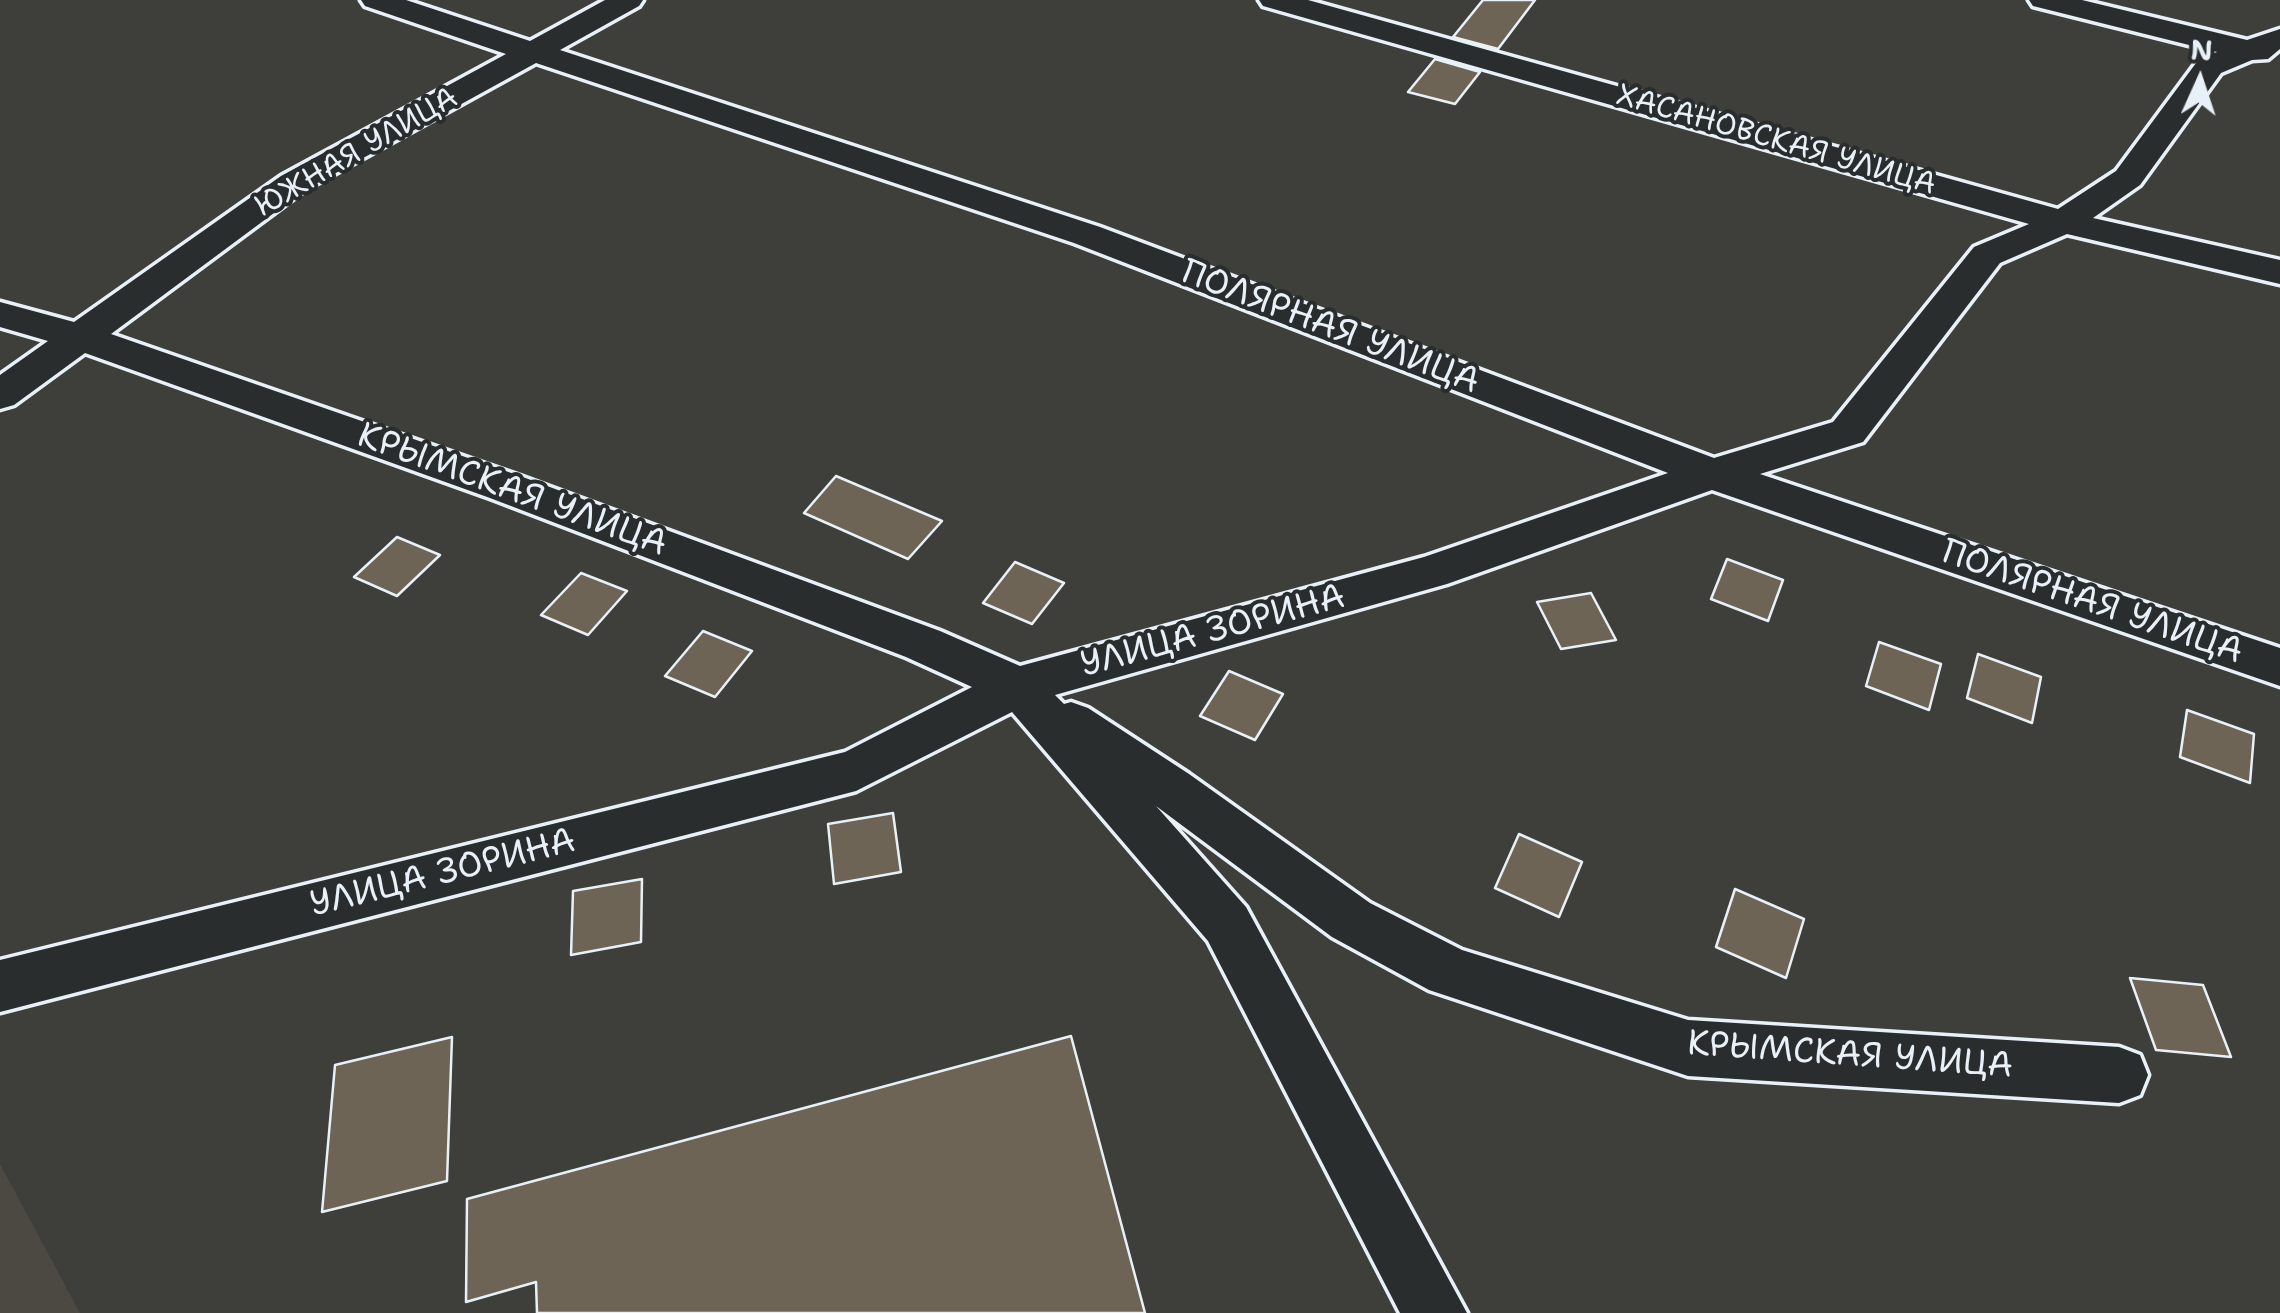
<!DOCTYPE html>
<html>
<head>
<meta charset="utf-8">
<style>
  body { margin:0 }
  #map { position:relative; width:2280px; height:1313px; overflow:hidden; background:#3e3e3a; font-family:"Shantell Sans",sans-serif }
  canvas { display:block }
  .north { position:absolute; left:2150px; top:30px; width:100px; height:100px; -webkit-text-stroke:8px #2a2d2e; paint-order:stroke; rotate:3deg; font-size:28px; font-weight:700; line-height:40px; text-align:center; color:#e8f1f8 }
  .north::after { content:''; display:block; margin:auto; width:35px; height:45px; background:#e8f1f8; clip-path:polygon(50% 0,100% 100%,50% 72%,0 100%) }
</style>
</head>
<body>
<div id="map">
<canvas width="2280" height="1313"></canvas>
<div class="north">N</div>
</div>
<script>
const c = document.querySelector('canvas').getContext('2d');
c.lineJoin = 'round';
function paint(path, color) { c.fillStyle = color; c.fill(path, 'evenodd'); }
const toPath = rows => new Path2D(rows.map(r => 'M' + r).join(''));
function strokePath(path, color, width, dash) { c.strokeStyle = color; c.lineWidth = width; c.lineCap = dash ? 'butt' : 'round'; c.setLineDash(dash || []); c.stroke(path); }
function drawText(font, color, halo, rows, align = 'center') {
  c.font = font + ' "Shantell Sans",sans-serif'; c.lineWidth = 8; c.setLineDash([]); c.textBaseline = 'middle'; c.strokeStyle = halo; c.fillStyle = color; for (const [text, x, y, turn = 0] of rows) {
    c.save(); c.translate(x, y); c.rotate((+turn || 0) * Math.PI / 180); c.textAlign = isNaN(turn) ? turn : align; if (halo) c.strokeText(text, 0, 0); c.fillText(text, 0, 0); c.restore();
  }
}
const built = toPath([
  [0,1164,80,1313,0,1313]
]);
const building = toPath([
  [1483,0,1535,0,1498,49,1453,37,1483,0],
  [1435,59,1480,72,1455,104,1408,92,1435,59],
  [836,476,942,521,908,559,804,513,836,476],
  [397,537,440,555,397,596,354,577,397,537],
  [1727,559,1783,580,1768,621,1711,599,1727,559],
  [1015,562,1064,583,1032,624,983,603,1015,562],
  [581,573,627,591,588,635,541,615,581,573],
  [1591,593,1616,640,1561,649,1537,602,1591,593],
  [703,631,752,651,715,697,665,676,703,631],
  [1879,642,1941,664,1929,710,1866,686,1879,642],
  [1978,654,2041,677,2032,723,1967,698,1978,654],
  [1229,671,1283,694,1255,740,1200,716,1229,671],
  [2187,710,2254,734,2250,783,2180,757,2187,710],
  [893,813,901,872,834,884,828,824,893,813],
  [1519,834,1582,862,1559,917,1495,888,1519,834],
  [642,879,641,942,571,955,573,891,642,879],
  [1735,889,1804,919,1786,978,1716,947,1735,889],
  [2130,978,2203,985,2231,1057,2156,1050,2130,978],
  [1071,1036,1145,1313,537,1313,536,1282,466,1302,467,1199,1071,1036],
  [452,1037,447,1181,322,1212,335,1065,452,1037]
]);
const street = toPath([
  [361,0,406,0,530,41,605,0,643,0,639,6,560,50,1100,227,1714,458,1833,422,1974,247,2029,224,1263,6,1259,0,1308,0,2058,209,2116,171,2199,59,2217,52,2033,6,2029,0,2082,0,2247,40,2280,29,2280,49,2268,59,2252,60,2221,73,2140,185,2093,218,2280,260,2280,284,2067,234,2000,263,1863,442,1760,474,2280,648,2280,686,1712,490,1447,584,1055,695,1064,704,1071,702,1088,708,1189,774,1370,903,1462,950,1688,1020,2119,1047,2140,1055,2148,1075,2140,1095,2119,1103,1688,1076,1429,990,1332,937,1156,806,1246,907,1467,1313,1400,1313,1208,941,1012,712,856,791,0,1012,0,960,845,752,972,687,906,657,490,498,85,353,14,405,0,409,0,375,48,341,0,327,0,302,74,322,281,176,506,54,365,6,361,0],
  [536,63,1074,243,1668,473,1424,557,1020,666,940,631,520,476,111,334,305,190,536,63]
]);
const farStreetnames = [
  ["ХАСАНОВСКАЯ УЛИЦА",1776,141,16],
  ["ЮЖНАЯ УЛИЦА",357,153,-30]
];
const streetNames = [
  ["ПОЛЯРНАЯ УЛИЦА",1330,328,21],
  ["КРЫМСКАЯ УЛИЦА",512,491,20],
  ["ПОЛЯРНАЯ УЛИЦА",2092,603,19],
  ["УЛИЦА ЗОРИНА",1213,632,-15],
  ["УЛИЦА ЗОРИНА",443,874,-14],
  ["КРЫМСКАЯ УЛИЦА",1850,1056,4]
];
paint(built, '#4c4942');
paint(building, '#6e6455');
strokePath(building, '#e8f1f8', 2.5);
strokePath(street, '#e8f1f8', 7);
paint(street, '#2a2d2e');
drawText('30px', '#e8f1f8', '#2a2d2e', farStreetnames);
drawText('35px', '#e8f1f8', '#2a2d2e', streetNames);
</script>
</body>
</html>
